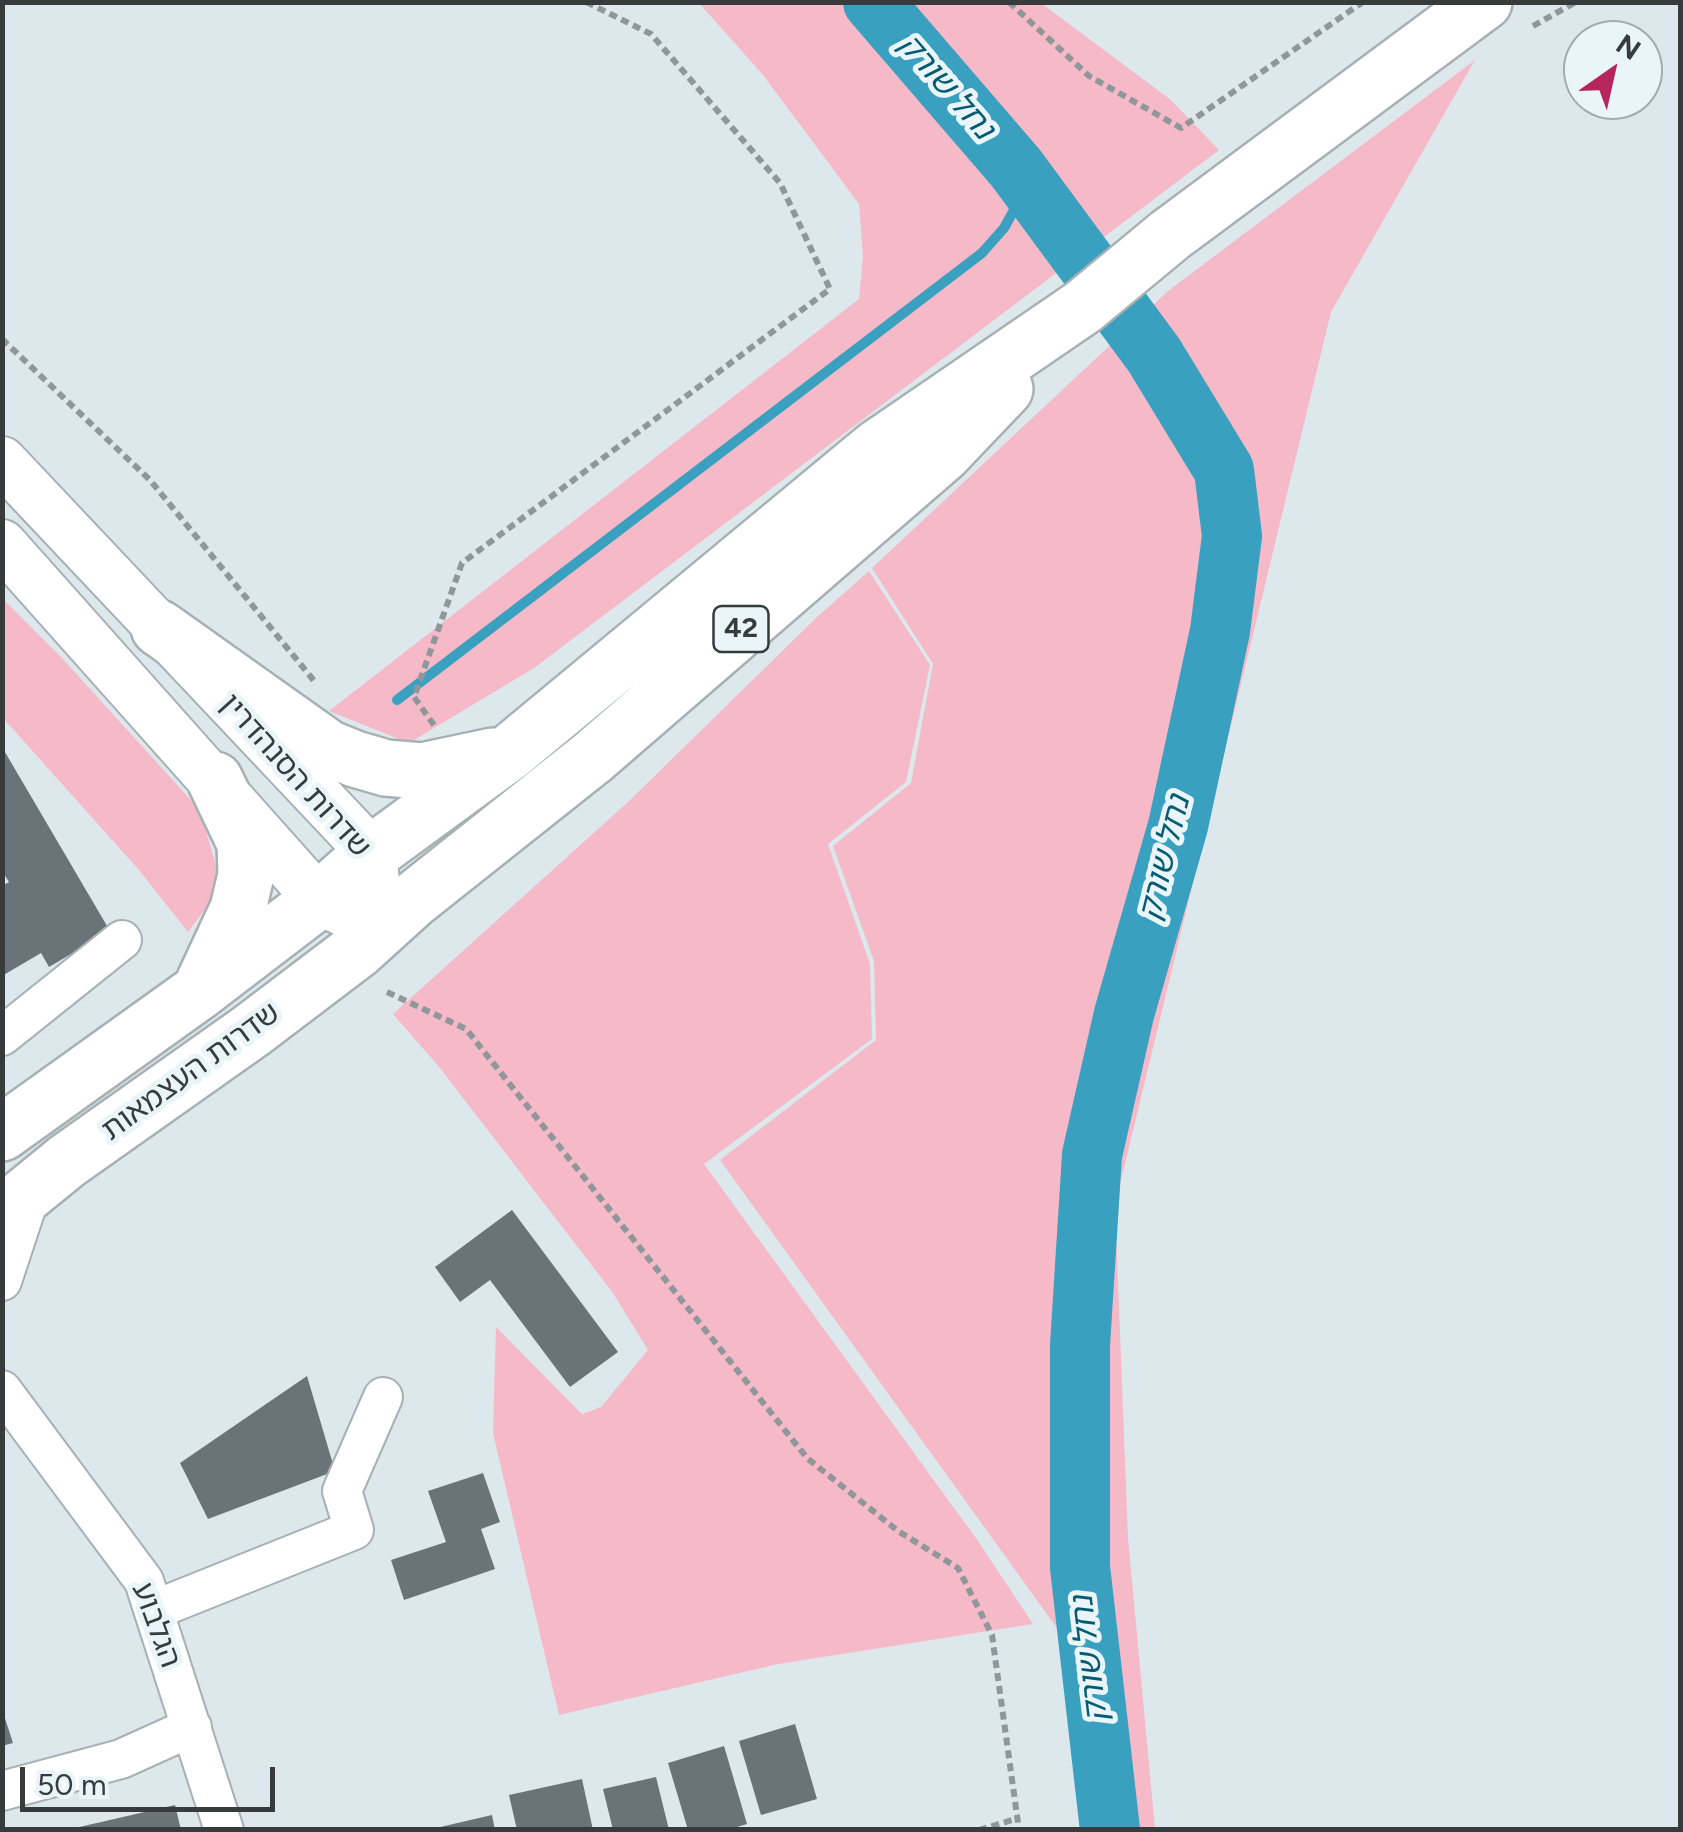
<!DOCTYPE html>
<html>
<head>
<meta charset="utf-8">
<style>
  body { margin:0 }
  #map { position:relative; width:1683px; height:1832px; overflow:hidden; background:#dde8ec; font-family:Figtree,sans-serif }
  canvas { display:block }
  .frame { position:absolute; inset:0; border:5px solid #373b3c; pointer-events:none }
  .north { position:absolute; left:1563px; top:20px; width:100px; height:100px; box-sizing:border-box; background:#eaf5f9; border:2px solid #a2abad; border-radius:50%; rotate:34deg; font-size:28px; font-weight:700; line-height:40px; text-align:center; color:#373b3c }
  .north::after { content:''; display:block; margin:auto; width:35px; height:45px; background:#b4265d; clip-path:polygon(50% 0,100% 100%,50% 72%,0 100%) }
  .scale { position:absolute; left:20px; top:1767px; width:255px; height:45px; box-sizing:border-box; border:5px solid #373b3c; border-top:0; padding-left:12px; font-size:30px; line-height:35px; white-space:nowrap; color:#373b3c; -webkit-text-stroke:8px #eaf5f9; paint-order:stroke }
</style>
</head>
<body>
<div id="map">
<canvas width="1683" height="1832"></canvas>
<div class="frame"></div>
<div class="north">N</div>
<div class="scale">50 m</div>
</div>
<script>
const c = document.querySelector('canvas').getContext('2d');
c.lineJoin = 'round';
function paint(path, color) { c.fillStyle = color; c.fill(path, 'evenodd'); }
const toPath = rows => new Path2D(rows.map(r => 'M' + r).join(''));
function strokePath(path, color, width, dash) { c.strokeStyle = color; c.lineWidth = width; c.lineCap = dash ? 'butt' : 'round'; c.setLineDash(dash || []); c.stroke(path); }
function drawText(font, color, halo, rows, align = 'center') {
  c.font = font + ' Figtree,"Noto Sans Hebrew",sans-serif'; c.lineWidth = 10; c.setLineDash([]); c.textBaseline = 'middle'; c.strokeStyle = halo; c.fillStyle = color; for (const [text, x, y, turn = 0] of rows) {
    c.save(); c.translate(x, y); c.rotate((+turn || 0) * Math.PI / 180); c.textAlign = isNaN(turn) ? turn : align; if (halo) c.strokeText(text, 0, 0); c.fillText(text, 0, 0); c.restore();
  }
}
const green = toPath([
  [699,3,1041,3,1171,100,1219,150,534,668,409,743,329,711,859,299,863,256,859,204,763,75],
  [1475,60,1331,312,1115,1205,1128,1538,1155,1829,1114,1829,1067,1642,720,1160,876,1040,874,961,833,846,911,783,933,664,872,568,1168,291],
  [869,571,930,665,906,782,828,844,870,964,872,1039,704,1164,978,1541,1033,1624,778,1664,559,1715,493,1433,496,1327,582,1414,601,1407,648,1350,613,1293,440,1068,393,1014,628,802,816,618],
  [2,598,61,657,200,810,222,887,188,932,139,870,3,718]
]);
const stream = toPath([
  [397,700,982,253,1004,228,1019,201,1016,168]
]);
const river = toPath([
  [873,2,1016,168,1154,355,1224,470,1232,536,1220,631,1178,826,1124,1014,1092,1155,1080,1345,1080,1567,1110,1830]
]);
const building = toPath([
  [2,747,110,931,49,967,41,953,2,976,2,886,9,882,2,871],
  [512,1210,618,1352,570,1387,490,1280,460,1302,435,1267],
  [307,1376,335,1471,208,1519,180,1463],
  [483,1473,500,1522,481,1529,495,1569,404,1600,391,1560,446,1542,428,1491],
  [2,1709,13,1743,2,1746],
  [795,1724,817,1799,761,1815,739,1741],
  [724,1746,747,1824,727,1830,688,1830,668,1763],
  [656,1777,669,1830,613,1830,603,1789],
  [582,1779,593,1830,517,1830,509,1795],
  [175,1805,181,1830,75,1830,75,1828],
  [492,1815,495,1830,436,1830,436,1828]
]);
const path = toPath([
  [1009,2,1089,76,1181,128,1363,2],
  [1533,26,1576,2],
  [2,339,150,480,315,682],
  [434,725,414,697,462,563,830,289,780,183,651,34,586,2],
  [387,992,466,1029,807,1458,898,1531,958,1568,992,1635,1019,1830],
  [979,1830,1019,1818]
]);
const minor = toPath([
  [2,1036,122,940],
  [2,1281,32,1190],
  [2,1390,144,1581,224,1830],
  [154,1610,354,1530,342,1491,383,1397],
  [2,1791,121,1759,192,1727]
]);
const major = toPath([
  [2,461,372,853,380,930],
  [2,544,319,900,350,915]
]);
const highway = toPath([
  [159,628,328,748,355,759,386,768,422,771,493,756],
  [204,982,238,909,246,875,245,843,215,780],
  [2,1133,200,991,319,900,372,853,510,752,877,448,1083,307,1170,235,1484,2],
  [2,1214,67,1161,251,1031,359,949,413,900,593,757,943,454,1005,389]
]);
const shields = [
  [741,629,55]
];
const shieldNames = [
  ["42",741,629]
];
const streetNames = [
  ["שדרות הסנהדרין",295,776,48],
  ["שדרות העצמאות",191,1072,-36],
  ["הגלבוע",156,1625,70]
];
const waterNames = [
  ["נחל שורק",946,87,49],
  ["נחל שורק",1165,858,-76],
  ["נחל שורק",1090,1659,-97]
];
paint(green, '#f6b9c8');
strokePath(stream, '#3aa0c0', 10);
strokePath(river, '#3aa0c0', 60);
paint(building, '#6a7377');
strokePath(minor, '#a7b1b4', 42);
strokePath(major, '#a7b1b4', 52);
strokePath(highway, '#a7b1b4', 60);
strokePath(path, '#8f979a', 6, [8, 5]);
strokePath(minor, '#fff', 38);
strokePath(major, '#fff', 48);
strokePath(highway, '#fff', 55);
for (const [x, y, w] of shields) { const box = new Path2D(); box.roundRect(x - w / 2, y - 23, w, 46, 8); c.fillStyle = '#eaf5f9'; c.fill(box); strokePath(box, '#373b3c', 2.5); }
drawText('bold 28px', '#373b3c', null, shieldNames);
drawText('30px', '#373b3c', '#eaf5f9', streetNames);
drawText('italic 32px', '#045b72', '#eaf5f9', waterNames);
</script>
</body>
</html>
